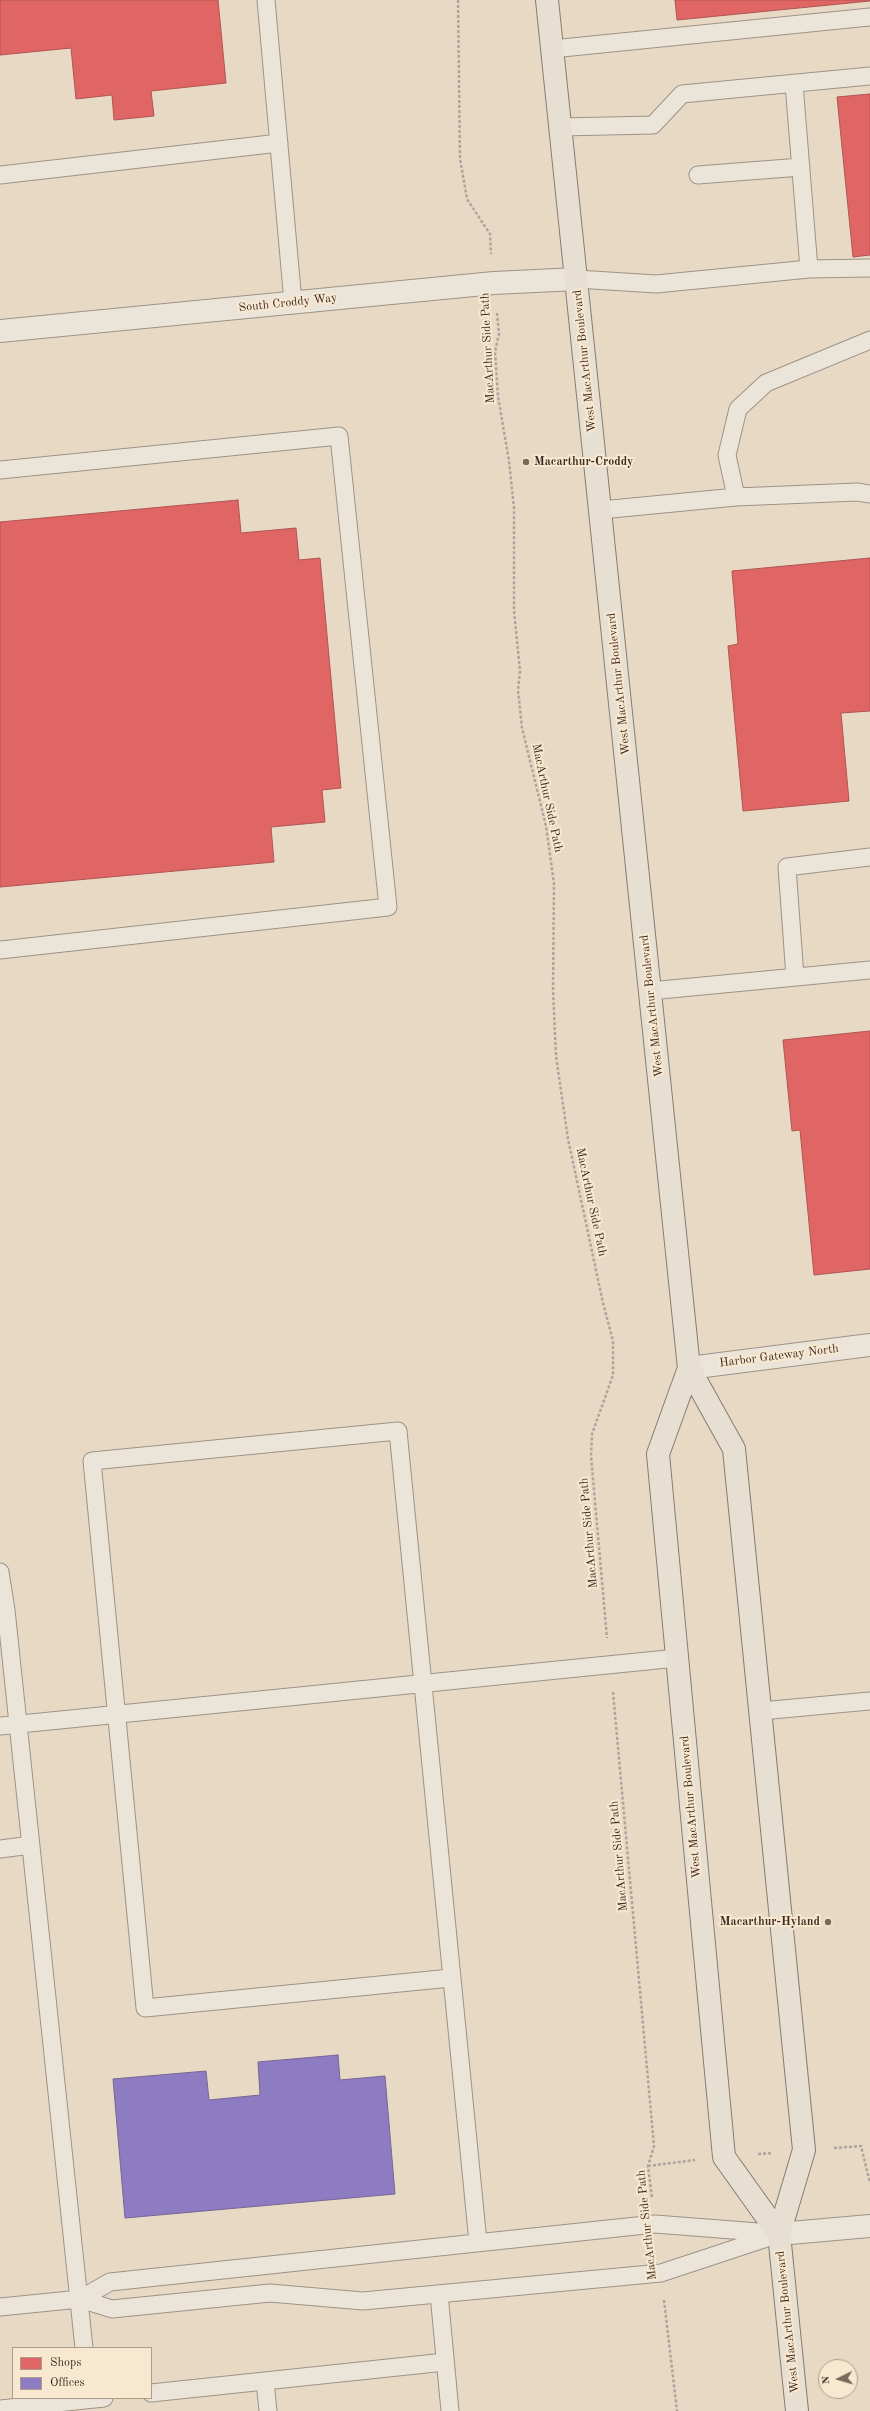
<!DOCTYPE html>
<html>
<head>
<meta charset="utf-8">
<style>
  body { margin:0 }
  #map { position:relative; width:870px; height:2411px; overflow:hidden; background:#e8d9c5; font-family:"Old Standard TT",serif }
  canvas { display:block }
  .legend { position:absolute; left:12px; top:2347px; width:140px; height:52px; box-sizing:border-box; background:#f9e8d0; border:1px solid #ae9c8b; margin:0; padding:5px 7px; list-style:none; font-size:12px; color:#3d2b23 }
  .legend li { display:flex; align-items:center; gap:8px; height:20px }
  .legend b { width:20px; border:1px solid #ae9c8b }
  .north { position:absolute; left:818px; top:2359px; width:40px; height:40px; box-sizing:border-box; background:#f9e8d0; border:1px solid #ae9c8b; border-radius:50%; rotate:265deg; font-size:11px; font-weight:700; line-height:16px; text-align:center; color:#3d2b23 }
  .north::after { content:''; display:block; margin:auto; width:14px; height:18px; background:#79685c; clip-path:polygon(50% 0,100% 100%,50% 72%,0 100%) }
</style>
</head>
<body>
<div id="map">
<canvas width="870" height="2411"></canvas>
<ul class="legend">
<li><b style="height:11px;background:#e06666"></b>Shops</li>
<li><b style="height:11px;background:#8e7cc3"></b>Offices</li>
</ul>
<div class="north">N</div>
</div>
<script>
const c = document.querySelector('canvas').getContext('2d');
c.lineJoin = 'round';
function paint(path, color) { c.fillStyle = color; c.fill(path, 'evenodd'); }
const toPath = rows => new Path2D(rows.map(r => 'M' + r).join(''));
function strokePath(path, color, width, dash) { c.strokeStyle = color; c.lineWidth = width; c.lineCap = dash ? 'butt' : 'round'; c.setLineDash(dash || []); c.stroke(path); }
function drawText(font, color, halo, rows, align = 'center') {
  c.font = font + ' "Old Standard TT",serif'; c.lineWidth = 4; c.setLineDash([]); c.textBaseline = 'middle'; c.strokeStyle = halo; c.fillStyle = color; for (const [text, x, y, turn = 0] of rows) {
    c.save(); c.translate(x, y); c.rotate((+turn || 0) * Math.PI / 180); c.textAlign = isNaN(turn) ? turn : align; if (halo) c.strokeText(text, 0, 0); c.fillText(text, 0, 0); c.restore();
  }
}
const shops = toPath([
  [0,0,218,0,226,83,151,91,154,116,114,120,112,95,76,99,71,48,0,55,0,0],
  [675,0,870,0,870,1,677,20,675,0],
  [870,94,870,255,853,257,837,97,870,94],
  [238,500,241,533,296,528,299,560,320,558,341,788,322,790,325,822,271,827,274,862,0,887,0,522,238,500],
  [870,558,870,711,841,713,849,801,743,811,728,646,738,644,732,571,870,558],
  [870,1031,870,1269,814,1275,800,1130,792,1131,783,1040,870,1031]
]);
const offices = toPath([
  [338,2055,340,2080,385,2076,395,2194,125,2218,113,2079,206,2071,209,2100,260,2095,258,2062,338,2055]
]);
const path = toPath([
  [458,0,460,159,467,199,490,234,491,254],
  [497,313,499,334,495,352,498,396,509,461,514,508,514,611,520,671,518,690,522,728,546,826,554,884,553,990,556,1056,568,1139,603,1303,613,1341,613,1375,592,1434,591,1456,607,1638],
  [613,1692,654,2146,648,2166,652,2198],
  [834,2148,861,2146,870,2183],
  [758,2154,773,2153],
  [648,2166,695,2160],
  [664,2300,677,2411]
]);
const service = toPath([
  [266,0,293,302],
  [552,49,870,17],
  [560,127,653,125,682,94,870,76],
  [0,175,279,143],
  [698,175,801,167],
  [809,269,870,268],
  [577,279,656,284,809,269,794,84],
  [0,470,339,436,388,907,0,950],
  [736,497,857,492,870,494],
  [601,510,736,497,727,455,738,409,766,383,870,340],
  [795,977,787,867,870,857],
  [650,991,870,970],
  [0,1572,6,1610,84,2348],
  [761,1711,870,1701],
  [0,1726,677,1658],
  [0,1849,31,1845],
  [451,1978,145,2008,92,1461,398,1431,478,2242],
  [439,2294,450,2411],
  [80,2299,110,2282,655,2224,771,2233],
  [0,2307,80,2299,112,2309,270,2293,363,2301,661,2273,779,2234],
  [265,2381,268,2411],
  [151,2393,445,2362],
  [0,2409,104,2398]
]);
const minor = toPath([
  [0,331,494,283,577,279],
  [689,1368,870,1345]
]);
const tertiary = toPath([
  [779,2234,870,2226]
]);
const primary = toPath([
  [547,0,689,1368,734,1449,804,2150,779,2234,797,2411],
  [689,1368,658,1454,724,2157,779,2234]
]);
const markers = [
  [526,462,4,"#79685c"],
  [828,1922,4,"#79685c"]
];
const streetNames = [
  ["South Croddy Way",288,303,-6],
  ["MacArthur Side Path",488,348,-93],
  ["West MacArthur Boulevard",585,361,-96],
  ["West MacArthur Boulevard",619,684,-96],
  ["MacArthur Side Path",547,798,78],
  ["West MacArthur Boulevard",652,1006,-96],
  ["MacArthur Side Path",591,1202,78],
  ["Harbor Gateway North",779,1356,-7],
  ["MacArthur Side Path",589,1533,-95],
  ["West MacArthur Boulevard",691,1807,-95],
  ["MacArthur Side Path",619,1856,-95],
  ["MacArthur Side Path",647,2225,-96],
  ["West MacArthur Boulevard",788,2322,-96]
];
const poiNames = [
  ["Macarthur-Croddy",534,462],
  ["Macarthur-Hyland",820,1922,"right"]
];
paint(shops, '#e06666');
strokePath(shops, '#af5452', 1);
paint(offices, '#8e7cc3');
strokePath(offices, '#766493', 1);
strokePath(service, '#9d9386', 19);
strokePath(minor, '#9d9386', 24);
strokePath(tertiary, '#9d9386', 24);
strokePath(primary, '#867b70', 24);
strokePath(path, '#ada59d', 2.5, [3, 2]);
strokePath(service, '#ebe4d9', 17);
strokePath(minor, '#ebe4d9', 22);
strokePath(tertiary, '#ebe4d9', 22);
strokePath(primary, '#e8dfd3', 22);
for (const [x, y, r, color] of markers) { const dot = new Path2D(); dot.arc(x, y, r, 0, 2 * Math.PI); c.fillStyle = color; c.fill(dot); strokePath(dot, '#f9e8d0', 1.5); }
drawText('12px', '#3d2b23', '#f9e8d0', streetNames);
drawText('bold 12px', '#3d2b23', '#f9e8d0', poiNames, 'left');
</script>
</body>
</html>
